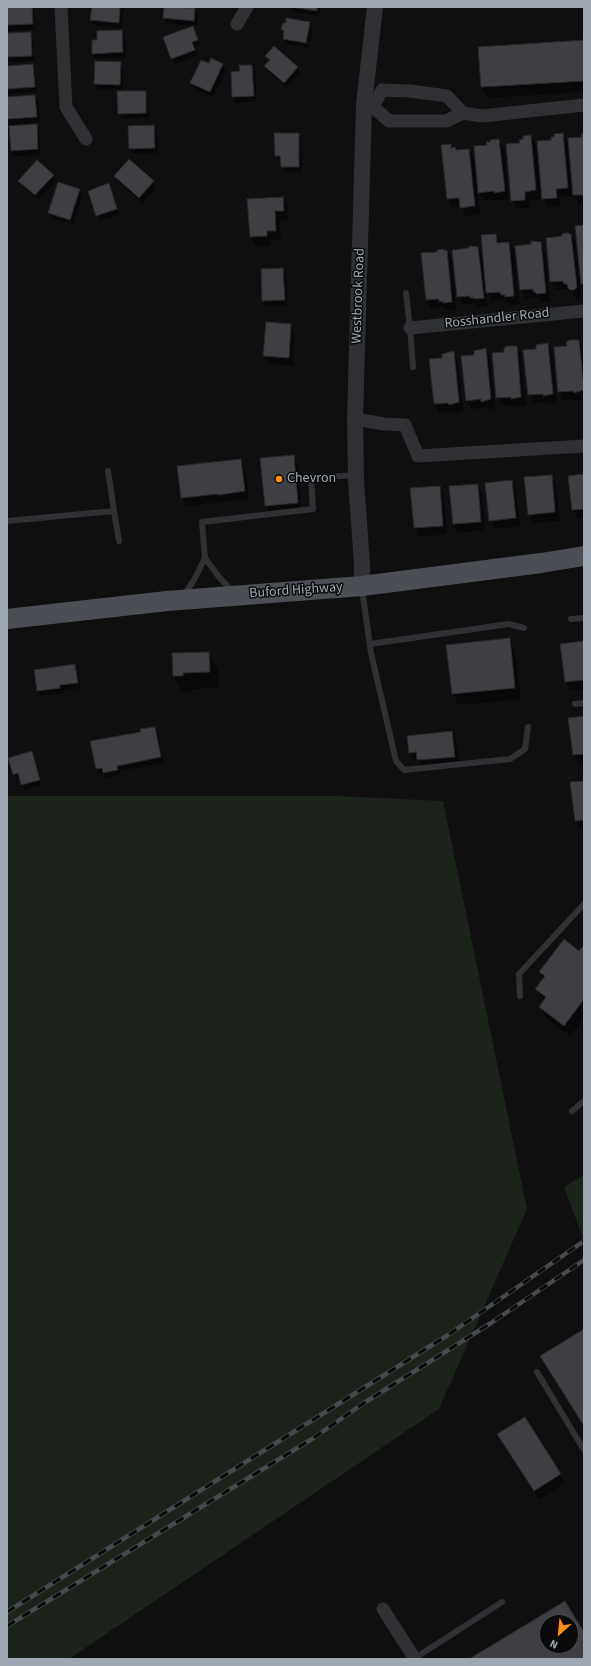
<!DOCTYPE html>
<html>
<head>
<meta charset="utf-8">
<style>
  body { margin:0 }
  #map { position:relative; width:591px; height:1666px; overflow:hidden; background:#0f0f10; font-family:"Source Sans 3",sans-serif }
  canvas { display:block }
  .frame { position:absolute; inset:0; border:8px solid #9fa8b2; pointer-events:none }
  .north { position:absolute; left:539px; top:1614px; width:40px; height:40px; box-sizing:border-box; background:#0a0a0b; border:1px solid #46494e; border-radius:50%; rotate:207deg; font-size:11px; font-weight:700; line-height:16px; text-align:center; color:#9fa8b2 }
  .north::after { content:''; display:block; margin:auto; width:14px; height:18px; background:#fe8e18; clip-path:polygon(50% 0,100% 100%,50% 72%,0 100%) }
</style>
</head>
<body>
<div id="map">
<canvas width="591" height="1666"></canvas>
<div class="frame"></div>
<div class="north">N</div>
</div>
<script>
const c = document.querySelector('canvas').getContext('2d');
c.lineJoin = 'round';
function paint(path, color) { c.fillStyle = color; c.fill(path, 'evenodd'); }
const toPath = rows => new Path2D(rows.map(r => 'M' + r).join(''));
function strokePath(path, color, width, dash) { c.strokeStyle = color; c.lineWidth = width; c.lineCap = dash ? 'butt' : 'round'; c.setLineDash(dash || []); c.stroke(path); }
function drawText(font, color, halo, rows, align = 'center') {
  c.font = font + ' "Source Sans 3",sans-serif'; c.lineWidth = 3; c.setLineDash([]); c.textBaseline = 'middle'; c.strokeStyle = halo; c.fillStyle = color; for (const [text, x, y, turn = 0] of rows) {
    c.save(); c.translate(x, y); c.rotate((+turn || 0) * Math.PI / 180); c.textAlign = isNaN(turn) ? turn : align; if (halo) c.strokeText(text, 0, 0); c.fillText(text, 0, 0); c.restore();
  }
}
const green = toPath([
  [7,796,335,796,443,801,527,1209,439,1409,69,1659,7,1659],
  [584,1175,584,1241,564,1187]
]);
const shadow = toPath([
  [7,7,34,7,35,29,7,31],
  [93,7,124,7,121,28,95,26,91,20],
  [165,7,192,7,198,14,197,26,167,24,164,18],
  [289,7,321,7,319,16,292,12],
  [309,23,312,28,310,42,287,38,287,40,310,44,309,48,287,44,284,39,285,34,282,29],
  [192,27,200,45,195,48,198,55,175,64,172,58],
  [122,31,125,36,126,58,96,59,93,53,98,41],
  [30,33,33,38,34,61,10,62,7,57,7,34],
  [584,41,584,92,488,98,482,87,479,47],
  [267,56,297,67,300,73,287,88,268,72,265,66,270,61],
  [120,63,123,68,123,90,98,89,95,84],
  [223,64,226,70,213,97,195,89,191,83,209,65],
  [32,65,35,71,37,92,8,94,7,67],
  [252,66,255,71,257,101,236,103,233,97,232,73,241,72],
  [145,92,148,97,149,118,122,119,119,113],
  [35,96,38,101,40,122,8,125,7,122,7,98],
  [36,125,39,131,41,155,15,156,12,151],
  [154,126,157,132,158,153,133,154,130,148],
  [275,134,298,134,301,140,302,172,285,173,282,167,281,161,279,162,276,156],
  [562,134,567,142,572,196,560,197,561,206,548,207,543,198,552,141],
  [584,135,584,203,579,204,574,195,569,139,583,138],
  [531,136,536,145,541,199,529,200,529,208,517,209,512,201,507,145,521,144],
  [499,141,504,149,509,199,500,201,499,200,484,201,479,192,488,146],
  [450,145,456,151,469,150,474,158,480,214,466,216,461,206,453,207,448,199],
  [129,161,153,182,156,188,143,203,118,182,115,176],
  [53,175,56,181,39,200,23,186,20,181],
  [108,185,120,215,100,221,89,191],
  [79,190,82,196,73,225,52,218,49,213],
  [283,198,287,206,288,219,279,220,281,239,271,240,271,245,255,246,251,237,248,200],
  [584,226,584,288,580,280,581,295,579,298,576,298,568,289,556,290,551,282,547,239,571,235,576,243,579,271,580,271],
  [496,235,501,243,509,243,514,251,519,304,511,305,510,303,507,303,505,300,492,301,486,291,488,307,480,307,476,306,475,304,463,305,458,296,478,248,484,259],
  [540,243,545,251,550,301,542,302,537,297,525,298,521,290],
  [447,251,452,260,456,310,445,310,444,307,431,308,427,300,422,254],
  [283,269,286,275,287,306,266,306,263,301,262,270],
  [291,325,295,334,293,366,269,364,264,355],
  [578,341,583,349,584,356,584,400,564,400,559,392,568,347],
  [548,344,552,352,557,402,549,404,547,402,533,403,529,395,525,351,537,350],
  [516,347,521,355,526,405,517,407,516,405,502,406,497,398,506,353],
  [486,349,490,358,495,408,487,410,485,408,471,409,467,401,475,356],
  [454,353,458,361,463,411,455,413,454,411,439,412,435,404,443,359],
  [293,456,298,465,302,511,270,514,266,506],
  [241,460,245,469,249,499,187,506,182,498],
  [584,475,584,518,577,518,573,510],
  [551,476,556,484,560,521,534,523,529,515],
  [512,481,516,490,520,526,495,529,490,520],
  [477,485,482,493,485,530,458,533,454,524,450,487],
  [440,487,444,495,447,534,419,537,415,528,411,489],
  [509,640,515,651,521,699,459,705,453,694,447,646],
  [584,642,584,689,571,690,566,682],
  [208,653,218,669,218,688,192,689,192,691,183,692,174,676],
  [75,665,78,671,81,688,62,691,63,693,41,696,38,691],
  [584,717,584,766,580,766,574,755,569,719],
  [154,728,158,733,163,763,119,771,120,775,107,778,105,774,100,774,96,769,142,733],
  [452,732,457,741,459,765,423,769,418,761,415,761,410,752],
  [32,753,35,758,42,785,25,790,20,779,17,780,13,774],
  [584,782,584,828,580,829,576,820],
  [584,947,584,1018,570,1036,546,1018,540,1007,544,1001,536,989,544,978,540,972,580,953],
  [503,1443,560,1474,565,1483,539,1499]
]);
const building = toPath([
  [7,7,32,7,33,24,7,25,7,7],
  [92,7,120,7,119,23,90,20,92,7],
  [164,7,195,8,194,21,163,18,164,7],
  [291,7,317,7,317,11,291,7],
  [286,18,310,22,306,43,283,39,284,31,281,29,283,23,286,23,286,18],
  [193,26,198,40,192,42,195,50,171,59,163,37,193,26],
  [122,30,123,52,92,54,92,40,97,40,97,31,122,30],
  [31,32,32,56,7,57,7,33,31,32],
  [584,40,584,81,481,87,478,47,584,40],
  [274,46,298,67,284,83,264,66,270,60,265,56,274,46],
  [211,58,223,64,210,92,190,83,201,60,209,63,211,58],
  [95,61,121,62,120,85,94,84,95,61],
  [33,64,35,87,7,89,7,66,33,64],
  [239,65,252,65,254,96,232,97,231,72,240,71,239,65],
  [117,91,146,91,146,113,118,114,117,91],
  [35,95,37,117,7,119,7,97,35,95],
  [37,124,38,149,11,151,9,126,37,124],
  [154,125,155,148,129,149,128,126,154,125],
  [274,133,299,133,299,167,281,167,280,156,275,156,274,133],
  [563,133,568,188,556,189,557,198,542,199,537,141,551,140,551,137,554,137,554,134,563,133],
  [581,134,584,134,584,195,573,195,568,138,582,137,581,134],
  [531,135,536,190,525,192,525,200,511,201,506,144,520,143,519,140,523,139,523,136,531,135],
  [499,139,505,191,494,193,494,191,478,193,474,146,487,145,486,142,490,142,490,140,499,139],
  [451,144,451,148,455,147,456,150,469,149,475,206,460,208,459,198,447,199,441,145,451,144],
  [129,159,154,181,139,198,114,176,129,159],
  [37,160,54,175,35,195,18,181,37,160],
  [58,182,80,189,70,220,48,213,58,182],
  [109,183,117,209,96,216,88,191,109,183],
  [283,197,284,211,275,211,276,231,267,231,267,236,250,237,247,199,283,197],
  [584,225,584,284,581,284,575,226,584,225],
  [567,233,571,234,577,287,574,290,570,290,568,288,567,284,564,284,563,281,550,282,546,238,562,236,562,234,567,233],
  [496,234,497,243,509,242,514,296,505,297,505,295,501,295,500,292,486,293,481,235,496,234],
  [531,241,541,242,546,293,536,294,536,292,533,292,533,289,520,290,515,246,531,244,531,241],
  [469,246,478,247,484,298,474,299,474,298,470,298,470,296,457,297,452,250,469,248,469,246],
  [444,249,444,251,447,250,452,302,443,303,443,301,439,302,439,299,426,300,421,253,437,252,437,250,444,249],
  [283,268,285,300,262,301,261,269,283,268],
  [266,322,291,324,289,358,263,356,266,322],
  [570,340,579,340,584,390,574,393,573,391,558,392,554,347,567,346,566,342,570,340],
  [548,343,553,394,543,396,543,394,528,395,523,350,536,349,536,345,548,343],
  [507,346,517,346,521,397,511,399,511,397,496,398,492,353,504,352,504,348,507,346],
  [486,348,491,399,481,402,481,399,466,401,461,356,474,355,474,351,486,348],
  [454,351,459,402,449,405,448,403,434,404,429,359,442,358,442,354,454,351],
  [294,455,298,503,265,506,260,458,294,455],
  [241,459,245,491,219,495,219,494,181,498,177,466,241,459],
  [584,474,584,509,572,510,568,476,584,474],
  [552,475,555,512,528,515,524,477,552,475],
  [512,480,516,518,489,521,485,483,512,480],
  [478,484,481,522,453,524,449,486,478,484],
  [440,486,443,526,414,528,410,488,440,486],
  [510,638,515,688,452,694,446,645,510,638],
  [584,641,584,680,565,682,560,644,584,641],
  [209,652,210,672,183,673,183,676,173,676,172,653,209,652],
  [75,664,78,683,60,685,60,688,37,691,34,670,75,664],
  [584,716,584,754,573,755,568,718,584,716],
  [155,727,161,757,117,766,118,770,103,773,102,768,96,769,90,741,141,732,140,729,155,727],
  [452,731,455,757,417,760,416,752,409,753,407,736,452,731],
  [32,751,40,780,21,785,18,773,13,775,8,758,32,751],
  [584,781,584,820,575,821,570,782,584,781],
  [564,939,579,951,584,945,584,999,564,1026,539,1007,546,997,535,989,545,976,539,972,564,939],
  [584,1329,584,1426,540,1356,584,1329],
  [525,1417,561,1474,534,1491,497,1434,525,1417],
  [565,1601,584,1632,584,1659,469,1659,565,1601],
  [547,1622,571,1622,571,1646,547,1646,547,1622]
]);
const service = toPath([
  [406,293,410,328,413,367],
  [108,471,114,511],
  [7,521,114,511,119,541],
  [205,558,219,577,233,592],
  [362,589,371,653,396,761,404,770,510,759,525,749,528,727],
  [184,595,194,580,205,558,202,522,313,509,311,478,355,475],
  [571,619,584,618],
  [370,644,509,624,524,628],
  [575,704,584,703],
  [520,996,519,974,584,904],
  [572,1111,584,1101],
  [537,1372,584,1450],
  [415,1658,502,1602]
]);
const minor = toPath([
  [61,7,66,107,86,139],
  [237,24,247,7],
  [364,104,373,107,389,121,446,121,463,113,482,116,584,105],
  [373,107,382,90,410,91,447,96,463,113],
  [410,328,584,311],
  [355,419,384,424,405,425,418,456,584,446],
  [383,1609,415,1659]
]);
const tertiary = toPath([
  [362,586,362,564,356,480,355,419,364,104,375,7]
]);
const primary = toPath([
  [7,619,167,601,362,586,541,563,584,556]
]);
const rail = toPath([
  [7,1612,448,1335,584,1241],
  [7,1626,312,1439,364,1403,491,1323,584,1260]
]);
const markers = [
  [279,479,4,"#fe8e18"]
];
const streetNames = [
  ["Westbrook Road",359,296,-88],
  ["Rosshandler Road",497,319,-6],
  ["Buford Highway",296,591,-4]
];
const poiNames = [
  ["Chevron",287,479]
];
paint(green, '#1b231b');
paint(shadow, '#0007');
paint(building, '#3e3f43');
strokePath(building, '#28292c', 1);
strokePath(service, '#2f3135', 6);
strokePath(minor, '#2f3135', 13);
strokePath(tertiary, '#2f3135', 16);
strokePath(primary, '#4b4f55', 20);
strokePath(rail, '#464a4e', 4.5);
strokePath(rail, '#0a0a0b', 3, [9]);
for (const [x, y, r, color] of markers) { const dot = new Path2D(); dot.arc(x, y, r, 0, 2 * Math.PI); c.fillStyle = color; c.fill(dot); strokePath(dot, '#0a0a0b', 1.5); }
drawText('14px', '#9fa8b2', '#0a0a0b', streetNames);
drawText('14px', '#9fa8b2', '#0a0a0b', poiNames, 'left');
</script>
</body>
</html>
